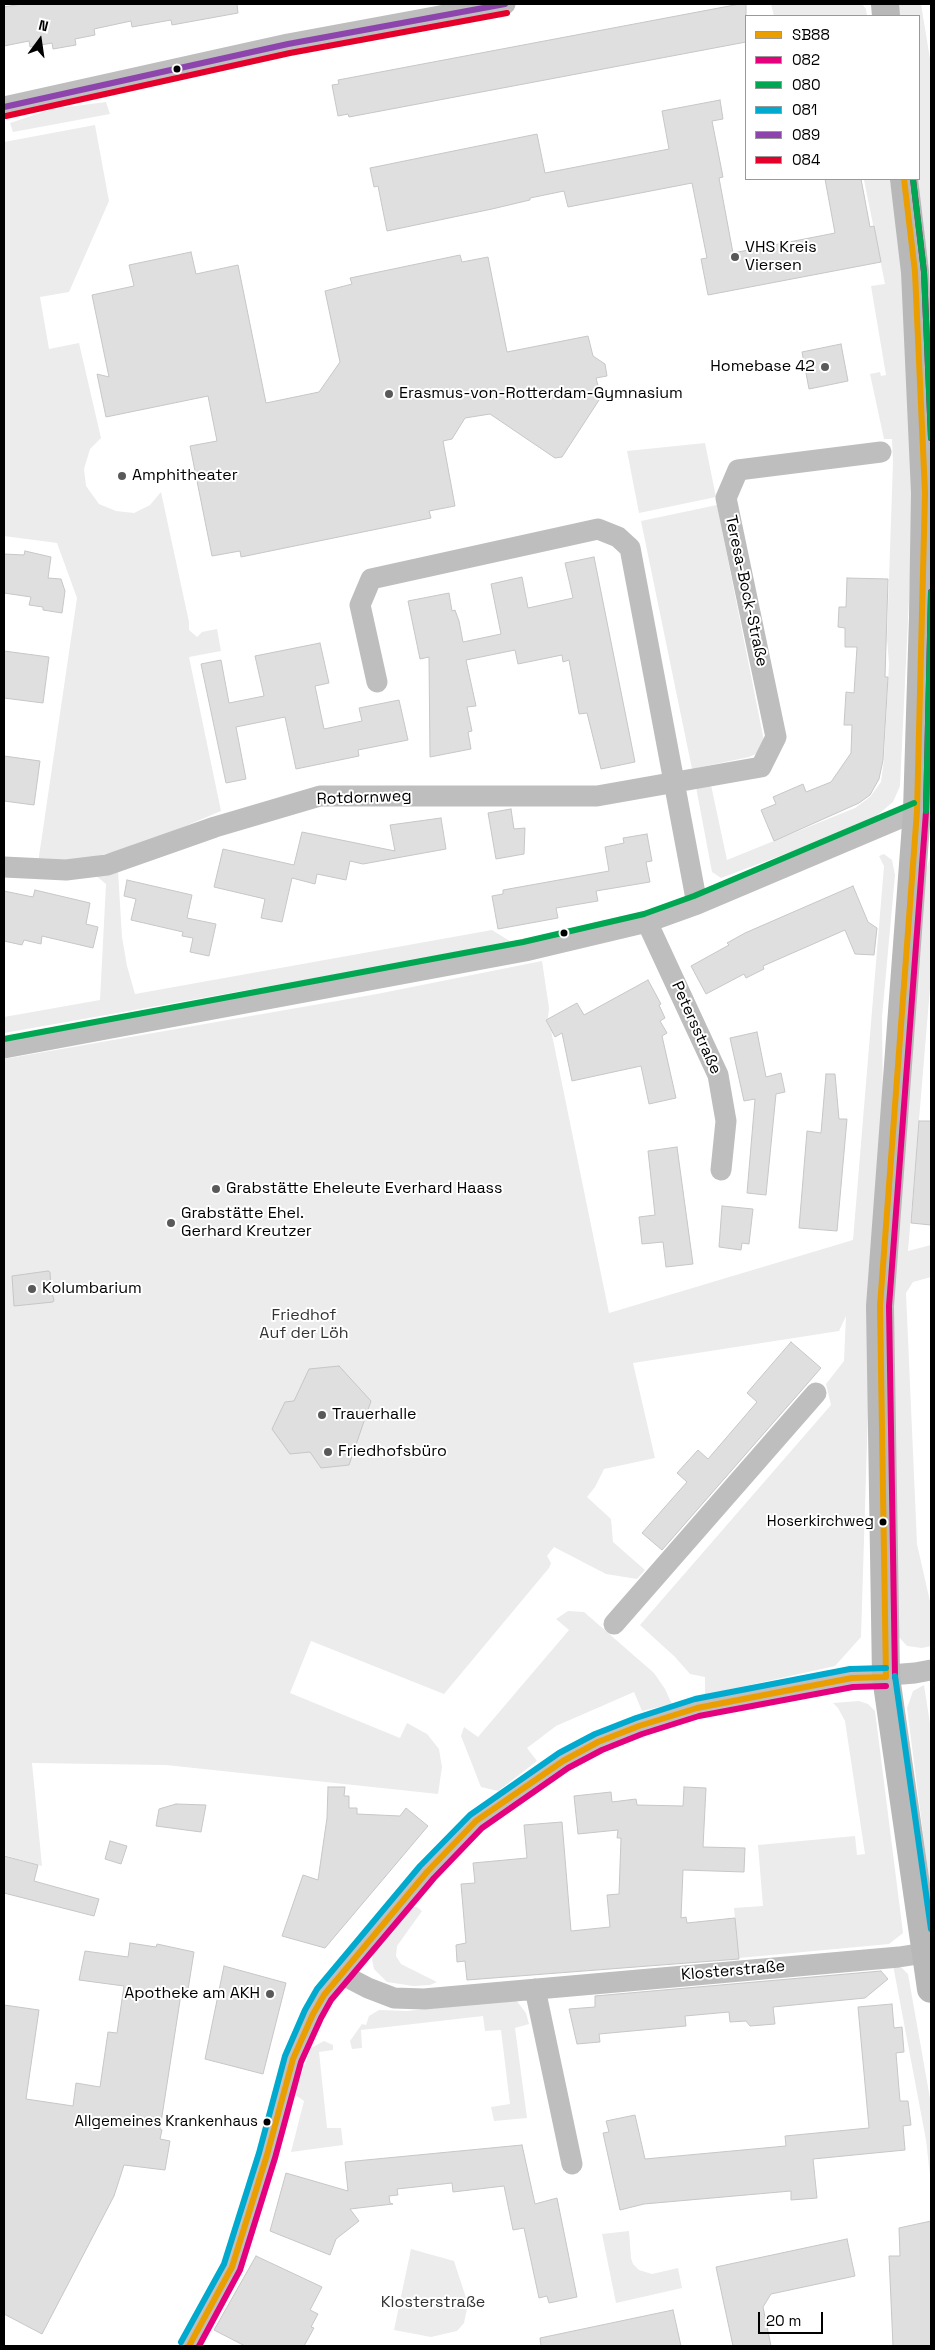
<!DOCTYPE html>
<html>
<head>
<meta charset="utf-8">
<style>
  body { margin:0 }
  #map { position:relative; width:935px; height:2350px; overflow:hidden; background:#fff; font-family:"Space Grotesk",sans-serif }
  canvas { display:block }
  .frame { position:absolute; inset:0; border:5px solid #000; pointer-events:none }
  .legend { position:absolute; left:745px; top:15px; width:175px; height:165px; box-sizing:border-box; background:#fff; border:1px solid #999; margin:0; padding:6px 9px; list-style:none; font-size:15px; color:#000 }
  .legend li { display:flex; align-items:center; gap:10px; height:25px }
  .legend b { width:25px; border:1px solid #999 }
  .north { position:absolute; left:15px; top:15px; width:50px; height:50px; -webkit-text-stroke:4px #fff; paint-order:stroke; rotate:14deg; font-size:14px; font-weight:700; line-height:20px; text-align:center; color:#000 }
  .north::after { content:''; display:block; margin:auto; width:18px; height:22px; background:#000; clip-path:polygon(50% 0,100% 100%,50% 72%,0 100%) }
  .scale { position:absolute; left:758px; top:2312px; width:65px; height:22px; box-sizing:border-box; border:2px solid #000; border-top:0; padding-left:6px; font-size:15px; line-height:18px; white-space:nowrap; color:#000; -webkit-text-stroke:4px #fff; paint-order:stroke }
</style>
</head>
<body>
<div id="map">
<canvas width="935" height="2350"></canvas>
<div class="frame"></div>
<ul class="legend">
<li><b style="height:6px;background:#eb9e00"></b>SB88</li>
<li><b style="height:6px;background:#e5007d"></b>082</li>
<li><b style="height:6px;background:#00a651"></b>080</li>
<li><b style="height:6px;background:#00a9ce"></b>081</li>
<li><b style="height:6px;background:#8e44ad"></b>089</li>
<li><b style="height:6px;background:#e4002b"></b>084</li>
</ul>
<div class="north">N</div>
<div class="scale">20 m</div>
</div>
<script>
const c = document.querySelector('canvas').getContext('2d');
c.lineJoin = 'round';
function paint(path, color) { c.fillStyle = color; c.fill(path, 'evenodd'); }
const toPath = rows => new Path2D(rows.map(r => 'M' + r).join(''));
function strokePath(path, color, width, dash) { c.strokeStyle = color; c.lineWidth = width; c.lineCap = dash ? 'butt' : 'round'; c.setLineDash(dash || []); c.stroke(path); }
function drawText(font, color, halo, rows, align = 'center') {
  c.font = font + ' "Space Grotesk",sans-serif'; c.lineWidth = 4; c.setLineDash([]); c.textBaseline = 'middle'; c.strokeStyle = halo; c.fillStyle = color; for (const [text, x, y, turn = 0] of rows) {
    c.save(); c.translate(x, y); c.rotate((+turn || 0) * Math.PI / 180); c.textAlign = isNaN(turn) ? turn : align; if (halo) c.strokeText(text, 0, 0); c.fillText(text, 0, 0); c.restore();
  }
}
const green = toPath([
  [771,4,862,4,866,9,867,16,774,16],
  [897,4,921,4,931,65,931,348,918,179,919,16,899,16],
  [106,102,110,114,13,132,10,123,52,109],
  [95,125,109,201,69,292,40,297,49,349,79,343,101,438,90,449,84,469,86,486,99,504,116,511,134,513,150,505,161,492,189,622,189,630,197,637,202,632,217,629,221,651,189,657,221,811,157,838,118,851,79,860,38,863,77,598,57,543,4,536,4,142],
  [873,179,890,179,899,245,911,382,913,517,900,786,893,802,876,816,833,836,721,878,712,872,696,787,711,785,727,860,855,808,870,797,881,782,884,759,889,664,887,638,893,462,892,439,884,439,870,374,880,372,881,376,886,375,871,286,885,284,864,180],
  [705,443,716,497,639,513,627,451],
  [717,505,764,741,756,754,749,757,692,769,641,521],
  [884,854,892,860,895,875,882,1017,883,1104,873,1248,861,1637,835,1666,705,1695,705,1677,690,1674,675,1657,640,1625,831,1405,826,1384,844,1361,846,1316,839,1331,633,1363,655,1458,604,1469,595,1487,587,1497,611,1519,613,1542,645,1570,637,1579,606,1574,554,1547,547,1556,551,1563,549,1568,444,1694,311,1641,290,1693,400,1738,407,1723,427,1734,439,1749,442,1767,438,1794,166,1765,32,1763,42,1866,4,1855,4,1059,377,994,542,961,549,1008,548,1018,546,1020,551,1030,609,1313,853,1240,884,866,879,856],
  [931,855,931,976,908,1251,931,1245,931,1277,913,1282,906,1293,917,1544,931,1606,931,1646,922,1648,907,1646,898,1636,890,1309,922,880],
  [118,871,122,937,127,966,135,994,492,930,513,943,4,1033,4,1017,100,1000,106,884,95,875],
  [568,1611,584,1612,654,1673,665,1689,672,1704,642,1711,634,1692,556,1726,527,1748,537,1761,498,1791,481,1787,461,1736,464,1727,478,1737,569,1630,556,1619],
  [924,1685,931,1730,931,1895,907,1708,913,1691],
  [859,1701,868,1704,875,1711,903,1933,889,1944,739,1958,734,1908,763,1906,758,1845,855,1836,857,1855,865,1854,845,1721,838,1708,833,1703],
  [409,1907,417,1907,422,1911,397,1946,396,1956,401,1964,437,1982,430,1985,413,1986,387,1982,374,1969,372,1960,373,1952],
  [893,1965,902,1968,908,1974,931,2104,931,2184,926,2140],
  [516,2000,526,2013,529,2024,515,2028,527,2118,494,2121,491,2107,510,2104,501,2030,485,2031,483,2016,361,2030,362,2048,352,2049,350,2041,362,2024,366,2025,369,2016,379,2010,407,2011],
  [324,2041,333,2045,333,2050,319,2052,327,2128,341,2128,343,2145,291,2152,304,2101,294,2094,311,2048],
  [629,2231,631,2258,633,2264,639,2270,652,2274,678,2268,682,2288,616,2303,602,2234],
  [411,2249,454,2261,468,2304,464,2323,457,2331,431,2337,394,2330]
]);
const building = toPath([
  [22,4,237,4,238,13,172,25,171,20,132,27,131,21,94,29,95,35,75,39,76,45,53,49,52,43,30,47,29,41,4,46,4,7,22,4],
  [740,4,746,4,746,42,349,117,348,114,338,116,332,85,339,84,338,80,740,4],
  [720,100,723,119,712,121,723,177,719,178,733,253,835,233,825,179,861,179,870,227,874,226,881,262,708,295,701,259,707,258,692,183,568,207,564,191,530,198,530,200,492,209,387,231,378,186,374,187,370,168,537,134,545,173,669,149,662,111,720,100],
  [191,252,196,274,238,265,266,403,319,392,340,362,325,291,352,284,350,278,460,255,462,262,488,257,507,352,588,336,593,356,605,364,607,376,596,378,601,397,562,457,555,458,490,414,465,418,452,439,443,441,455,506,429,511,431,518,241,557,240,551,212,556,190,446,217,441,208,396,106,417,97,374,109,377,92,295,134,286,129,265,191,252],
  [841,344,848,381,809,389,802,352,841,344],
  [25,551,51,557,48,578,61,579,65,591,62,613,43,610,43,607,29,605,31,597,4,593,4,554,24,555,25,551],
  [594,557,635,762,601,769,587,713,579,714,569,660,563,662,562,655,518,664,515,650,466,660,476,706,467,707,472,731,468,732,471,749,430,757,429,657,420,659,408,601,449,593,452,611,455,610,459,621,463,642,501,634,491,584,522,577,528,608,573,598,565,563,594,557],
  [847,578,888,579,885,677,888,677,883,760,879,779,870,795,859,803,774,841,761,810,776,804,773,797,803,784,806,792,831,782,851,753,852,725,844,725,846,692,854,693,857,647,845,647,845,628,838,627,839,607,846,607,847,578],
  [320,643,329,683,315,686,324,729,362,721,359,708,399,700,408,740,358,750,359,756,296,769,285,717,236,727,246,779,226,783,201,664,221,660,229,703,264,696,255,656,320,643],
  [4,651,49,657,43,703,4,698,4,651],
  [4,756,40,761,34,805,4,801,4,756],
  [511,809,514,829,525,828,524,854,496,859,488,813,511,809],
  [441,818,446,849,363,864,350,861,346,880,317,874,315,884,292,878,282,922,261,918,265,899,214,887,223,849,294,865,302,832,395,851,390,825,441,818],
  [647,834,652,861,646,862,650,882,596,891,598,901,556,908,558,918,498,929,492,896,503,894,503,890,609,871,605,847,624,843,623,838,647,834],
  [127,880,192,895,187,918,216,924,209,956,190,952,193,938,182,936,183,932,131,920,136,899,124,896,127,880],
  [853,886,868,922,877,928,874,955,855,954,845,930,763,966,764,969,746,978,744,974,706,994,691,966,729,945,727,943,745,933,853,886],
  [35,890,90,903,86,924,98,927,93,948,42,936,41,944,24,940,22,945,4,941,4,891,33,897,35,890],
  [648,980,661,1004,659,1005,665,1018,660,1021,667,1033,662,1036,676,1098,649,1104,641,1066,572,1081,562,1033,555,1037,546,1020,577,1003,584,1015,648,980],
  [757,1032,766,1077,781,1073,785,1092,776,1094,766,1195,747,1193,755,1099,744,1101,730,1038,757,1032],
  [826,1074,835,1074,839,1119,847,1119,837,1231,799,1228,807,1131,821,1133,826,1074],
  [919,1121,931,1121,931,1225,911,1223,919,1121],
  [677,1147,693,1264,666,1267,663,1242,642,1244,639,1217,655,1215,648,1151,677,1147],
  [722,1206,753,1209,749,1244,742,1243,741,1250,719,1247,722,1206],
  [48,1271,50,1272,51,1290,54,1300,53,1302,14,1306,12,1276,48,1271],
  [791,1342,821,1368,662,1550,642,1533,687,1482,677,1473,698,1450,708,1459,757,1402,747,1393,791,1342],
  [339,1366,371,1401,349,1465,321,1468,310,1452,290,1454,272,1429,285,1402,294,1401,309,1369,339,1366],
  [328,1787,345,1787,344,1796,349,1796,349,1808,357,1808,357,1814,400,1816,406,1808,428,1826,325,1948,282,1936,303,1875,318,1880,327,1818,328,1787],
  [684,1787,706,1788,703,1847,745,1848,744,1872,683,1870,681,1918,686,1917,687,1923,735,1918,739,1959,467,1980,465,1961,457,1962,456,1945,466,1943,461,1884,475,1883,473,1863,527,1858,524,1825,562,1822,571,1931,610,1927,607,1895,619,1894,621,1838,617,1838,618,1830,578,1834,574,1796,611,1792,612,1802,636,1799,637,1805,683,1806,684,1787],
  [176,1804,206,1805,201,1832,156,1826,159,1809,176,1804],
  [110,1841,127,1846,121,1864,105,1859,110,1841],
  [4,1856,38,1865,34,1881,99,1899,94,1916,4,1893,4,1856],
  [130,1943,156,1947,157,1944,194,1952,187,1996,181,1994,160,2129,162,2130,160,2139,170,2141,165,2170,124,2165,114,2196,42,2334,4,2314,4,2005,39,2010,26,2099,73,2106,76,2083,100,2087,108,2032,117,2033,124,1986,79,1980,85,1951,128,1957,130,1943],
  [224,1966,286,1983,263,2074,205,2059,224,1966],
  [881,1971,888,1979,865,1998,773,2007,775,2024,750,2026,746,2021,730,2022,729,2012,685,2016,686,2026,599,2034,600,2042,577,2044,569,2009,595,2007,595,1996,881,1971],
  [892,2004,894,2028,902,2027,904,2052,896,2053,900,2101,908,2101,911,2125,903,2126,905,2150,813,2159,817,2198,791,2200,791,2191,644,2204,620,2210,603,2133,609,2132,606,2121,635,2115,645,2159,786,2146,785,2136,869,2128,858,2007,892,2004],
  [522,2145,535,2204,557,2198,577,2297,549,2303,547,2296,539,2298,524,2228,513,2230,504,2186,453,2192,452,2183,397,2189,398,2195,389,2196,390,2203,393,2204,350,2209,359,2221,336,2239,330,2255,270,2231,286,2173,348,2191,345,2162,522,2145],
  [931,2221,931,2346,893,2346,889,2256,900,2256,899,2228,931,2221],
  [847,2239,855,2276,771,2294,763,2307,771,2346,733,2346,716,2267,847,2239],
  [256,2256,322,2287,310,2310,318,2314,311,2327,314,2328,304,2346,245,2346,214,2330,256,2256],
  [673,2310,681,2346,541,2346,540,2338,673,2310]
]);
const street = toPath([
  [4,107,288,44,505,4],
  [377,682,360,605,371,579,598,529,618,537,630,548,697,904],
  [4,867,66,870,107,865,215,827,320,796,597,796,761,767,776,737,726,498,738,470,881,452],
  [647,922,718,1075,726,1121,721,1170],
  [4,1048,525,951,647,922,697,904,931,805],
  [614,1624,816,1393],
  [341,1974,368,1988,394,1998,424,1999,899,1957,931,1952],
  [535,1989,572,2164],
  [189,2346,232,2267,267,2155,293,2059,313,2014,324,1995,427,1872,476,1821,563,1761,598,1742,639,1726,697,1708,852,1678,915,1673,931,1670]
]);
const secondary = toPath([
  [885,4,886,16],
  [904,179,915,272,925,493,923,617,917,811,880,1306,886,1677,931,1989]
]);
const bus1 = toPath([
  [886,1677,880,1306,917,811,925,493,915,272,904,179],
  [189,2346,232,2267,267,2155,293,2059,313,2014,324,1995,427,1872,476,1821,563,1761,598,1742,639,1726,697,1708,852,1678,886,1677]
]);
const bus2 = toPath([
  [913,179,924,272,931,438],
  [895,1677,889,1306,926,812,931,592],
  [199,2346,240,2270,275,2158,301,2062,321,2018,331,2000,434,1878,482,1828,568,1768,602,1750,642,1734,699,1716,853,1687,886,1686]
]);
const bus3 = toPath([
  [913,179,924,272,931,438],
  [926,811,931,592],
  [4,1039,523,942,644,914,694,896,914,803]
]);
const bus4 = toPath([
  [895,1676,931,1929],
  [181,2342,224,2264,259,2153,285,2056,305,2010,317,1989,420,1866,470,1815,559,1753,595,1734,636,1718,695,1699,850,1669,886,1668]
]);
const bus5 = toPath([
  [4,107,288,44,505,4]
]);
const bus6 = toPath([
  [6,116,290,53,507,13]
]);
const markers = [
  [177,69,4.5,"#000"],
  [735,257,5,"#595959"],
  [825,367,5,"#595959"],
  [389,394,5,"#595959"],
  [122,476,5,"#595959"],
  [564,933,4.5,"#000"],
  [216,1189,5,"#595959"],
  [171,1223,5,"#595959"],
  [32,1289,5,"#595959"],
  [322,1415,5,"#595959"],
  [328,1452,5,"#595959"],
  [883,1522,4.5,"#000"],
  [270,1994,5,"#595959"],
  [267,2122,4.5,"#000"]
];
const busNames = [
  ["Hoserkirchweg",874,1522],
  ["Allgemeines Krankenhaus",258,2122]
];
const poiNames = [
  ["VHS Kreis",745,248],
  ["Viersen",745,266],
  ["Homebase 42",815,367,"right"],
  ["Erasmus-von-Rotterdam-Gymnasium",399,394],
  ["Amphitheater",132,476],
  ["Grabstätte Eheleute Everhard Haass",226,1189],
  ["Grabstätte Ehel.",181,1214],
  ["Gerhard Kreutzer",181,1232],
  ["Kolumbarium",42,1289],
  ["Trauerhalle",332,1415],
  ["Friedhofsbüro",338,1452],
  ["Apotheke am AKH",260,1994,"right"]
];
const streetNames = [
  ["Teresa-Bock-Straße",746,591,78],
  ["Rotdornweg",364,798,-2],
  ["Petersstraße",696,1028,66],
  ["Klosterstraße",733,1971,-5]
];
const parkNames = [
  ["Friedhof",304,1316],
  ["Auf der Löh",304,1334],
  ["Klosterstraße",433,2303]
];
paint(green, '#ececec');
paint(building, '#dfdfdf');
strokePath(building, '#c7c7c7', 1);
strokePath(street, '#bebebe', 21);
strokePath(secondary, '#b8b8b8', 28);
strokePath(bus1, '#eb9e00', 6);
strokePath(bus2, '#e5007d', 6);
strokePath(bus3, '#00a651', 6);
strokePath(bus4, '#00a9ce', 6);
strokePath(bus5, '#8e44ad', 6);
strokePath(bus6, '#e4002b', 6);
for (const [x, y, r, color] of markers) { const dot = new Path2D(); dot.arc(x, y, r, 0, 2 * Math.PI); c.fillStyle = color; c.fill(dot); strokePath(dot, '#fff', 2); }
drawText('15px', '#000', '#fff', busNames, 'right');
drawText('16px', '#000', '#fff', poiNames, 'left');
drawText('16px', '#000', '#fff', streetNames);
drawText('16px', '#333', '#fff', parkNames);
</script>
</body>
</html>
